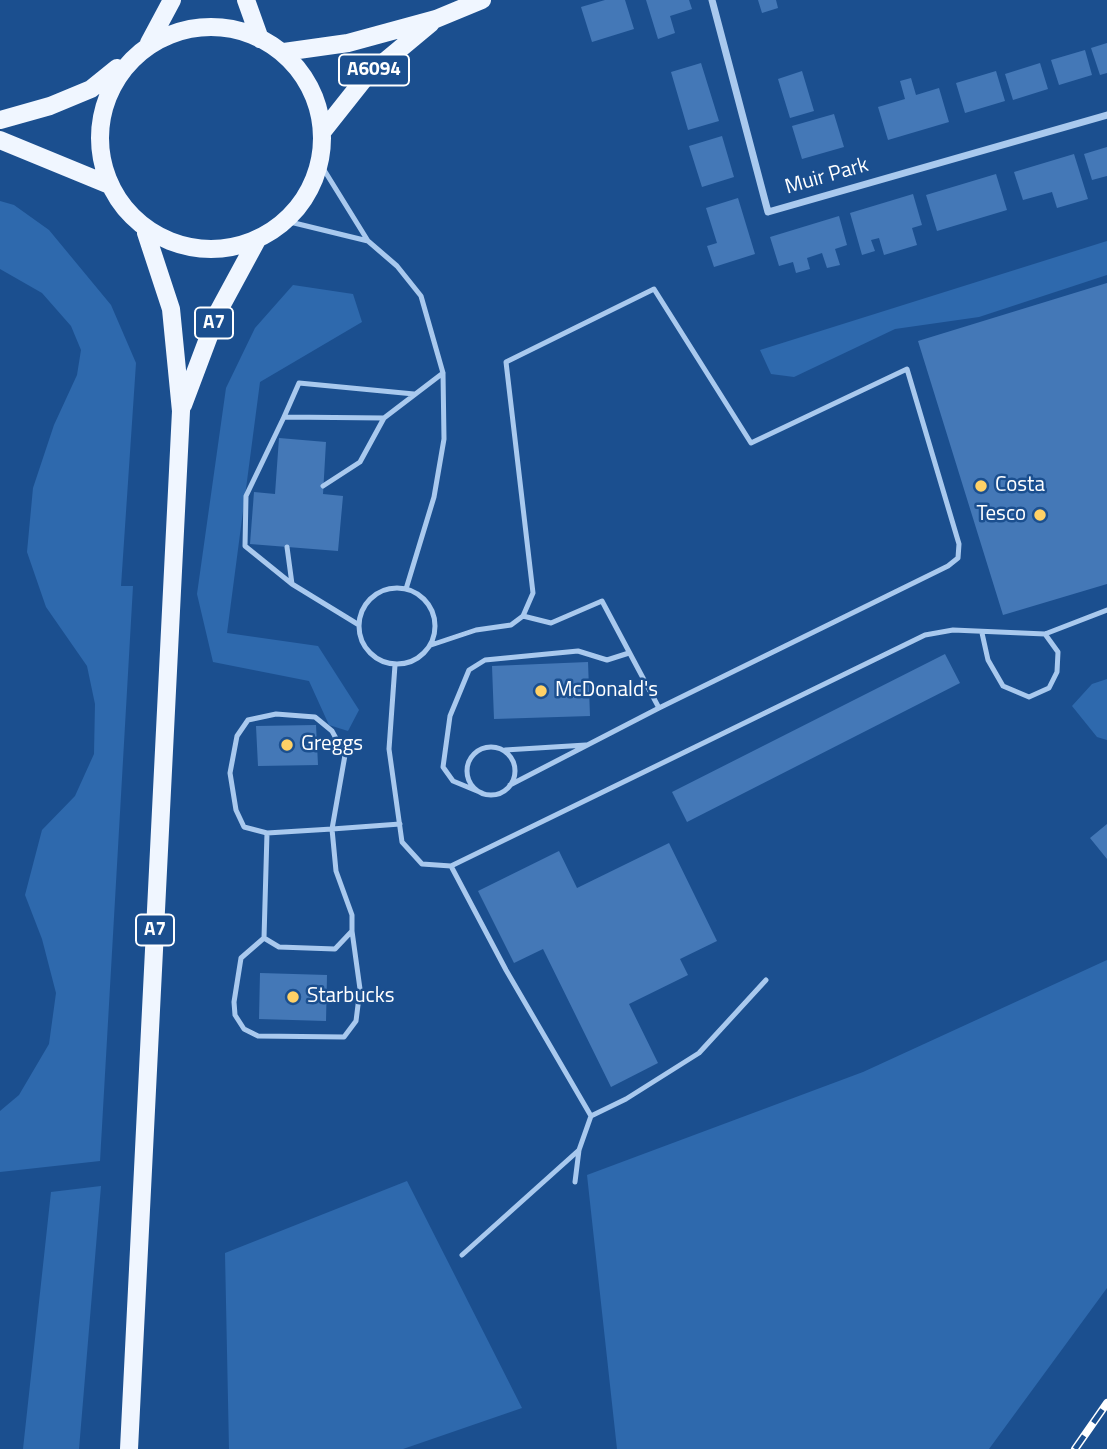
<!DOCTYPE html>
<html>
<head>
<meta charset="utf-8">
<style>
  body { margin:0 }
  canvas { display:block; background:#1b4f8f }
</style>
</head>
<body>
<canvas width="1107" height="1449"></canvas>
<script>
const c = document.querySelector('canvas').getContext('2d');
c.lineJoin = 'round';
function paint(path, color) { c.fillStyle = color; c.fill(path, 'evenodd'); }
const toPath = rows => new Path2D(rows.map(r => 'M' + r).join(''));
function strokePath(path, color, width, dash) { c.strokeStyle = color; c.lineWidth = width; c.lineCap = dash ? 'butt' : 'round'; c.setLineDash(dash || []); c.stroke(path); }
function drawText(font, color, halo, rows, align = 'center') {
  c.font = font + ' "Titillium Web",sans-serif'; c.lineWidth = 5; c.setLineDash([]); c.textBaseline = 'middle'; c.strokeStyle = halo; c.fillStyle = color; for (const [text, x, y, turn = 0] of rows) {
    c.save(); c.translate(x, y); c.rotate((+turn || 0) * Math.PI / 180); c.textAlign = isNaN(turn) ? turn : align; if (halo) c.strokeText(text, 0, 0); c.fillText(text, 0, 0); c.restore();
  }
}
const green = toPath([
  [0,201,14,205,49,230,111,305,136,363,121,586,133,586,100,1161,0,1172,0,1111,19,1095,49,1044,56,993,42,939,25,895,42,830,75,796,94,754,95,704,87,666,46,607,27,552,33,488,54,425,77,375,81,350,71,326,42,293,0,269],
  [1107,241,1107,275,979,317,895,329,794,377,771,374,760,350],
  [293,285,353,294,362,322,260,382,227,633,318,646,359,710,348,731,329,725,309,681,213,662,197,594,226,388,255,328],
  [1107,679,1107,740,1097,737,1072,706,1092,684],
  [1107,960,1107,1288,989,1449,617,1449,587,1175,863,1072],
  [407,1181,522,1408,403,1449,229,1449,225,1253],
  [101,1186,79,1449,23,1449,51,1192]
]);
const building = toPath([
  [605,0,625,0,634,29,592,42,581,7],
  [646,0,689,0,692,9,670,16,675,33,658,39],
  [758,0,776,0,778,8,762,13],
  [1107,43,1107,73,1100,75,1091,48],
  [1085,50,1092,75,1059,85,1051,60],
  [701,63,719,121,688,130,671,72],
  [1040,63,1048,89,1013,100,1005,74],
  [802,71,814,111,790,118,778,79],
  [996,71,1005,101,965,113,956,83],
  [911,78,916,95,939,88,949,122,888,140,878,107,905,99,900,81],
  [834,114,844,147,802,159,792,126],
  [722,136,734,177,702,187,689,146],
  [1107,147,1107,176,1092,180,1084,154],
  [1074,154,1088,199,1057,208,1052,192,1023,200,1014,172],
  [996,174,1007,210,937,231,926,195],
  [913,194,922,225,912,228,917,245,884,255,879,238,871,240,875,251,862,255,850,213],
  [738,198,755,254,714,267,707,246,717,243,706,208],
  [839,216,847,245,835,249,840,265,827,268,822,253,807,258,810,269,796,273,793,262,779,266,770,237],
  [1107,283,1107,584,1003,615,918,341],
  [279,438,326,442,323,494,343,496,338,551,250,544,254,492,275,494],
  [945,654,960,683,687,822,672,792],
  [588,662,590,716,494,719,492,666],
  [316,725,318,765,258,766,256,726],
  [1107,824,1107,859,1090,838],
  [669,843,717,941,680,959,688,975,629,1004,658,1063,611,1087,543,949,514,963,478,891,559,851,577,888],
  [260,973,327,975,326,1021,259,1019]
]);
const service = toPath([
  [321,165,368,241,397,266,421,296,443,373,444,439,434,497,406,589],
  [286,221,368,241],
  [284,417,299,383,414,394],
  [323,486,360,462,384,418],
  [287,547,292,584],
  '359 626a38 38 0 1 1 76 0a38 38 0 1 1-76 0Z',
  [359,625,292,584,245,546,246,496,284,417,384,418,443,373],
  [982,633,988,660,1003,686,1029,697,1049,688,1057,672,1058,652,1045,634],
  [431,645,476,630,511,625,523,616,533,593,506,362,654,289,751,443,907,369,959,544,958,558,948,566,659,708,602,601,551,623,523,616],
  [395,665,389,749,402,842,422,864,451,866,925,635,953,630,1045,634,1107,610],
  '467 771a24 24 0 1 1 48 0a24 24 0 1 1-48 0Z',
  [505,750,586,745],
  [510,785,659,708],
  [482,793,453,781,443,767,450,716,469,670,485,660,578,651,607,660,629,653],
  [267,833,264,938,279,947,335,949,352,931,352,915,336,871,332,829,345,755,332,731,315,717,276,714,248,720,237,736,230,773,236,810,244,827,267,833,332,829,400,824],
  [451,866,506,970,591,1116,579,1150,575,1182],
  [264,938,241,958,234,1002,235,1015,244,1029,258,1036,344,1037,356,1021,360,989,352,931],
  [591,1116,626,1099,699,1053,766,980],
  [462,1255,579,1150]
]);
const minor = toPath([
  [712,0,768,212,1107,115]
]);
const primary = toPath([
  [246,0,260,39],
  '100 138a111 111 0 1 1 222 0a111 111 0 1 1-222 0Z',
  [149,43,172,0],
  [284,52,348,43,436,19,482,0],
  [0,120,50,106,91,89,117,68],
  [323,131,365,78,431,23],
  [0,140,107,184],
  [183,405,218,312,257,240],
  [129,1449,181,411,171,309,146,233]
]);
const rail = toPath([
  [1075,1449,1107,1403]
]);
const markers = [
  [981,486,7,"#ffd166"],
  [1040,515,7,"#ffd166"],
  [541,691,7,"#ffd166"],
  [287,745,7,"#ffd166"],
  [293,997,7,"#ffd166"]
];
const shields = [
  [374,70,70],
  [214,323,38],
  [155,930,38]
];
const shieldNames = [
  ["A6094",374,70],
  ["A7",214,323],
  ["A7",155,930]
];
const streetNames = [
  ["Muir Park",827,177,-16]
];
const poiNames = [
  ["Costa",995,486],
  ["Tesco",1026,515,"right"],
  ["McDonald's",555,691],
  ["Greggs",301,745],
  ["Starbucks",307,997]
];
paint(green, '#2e69ad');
paint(building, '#4478b7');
strokePath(service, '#a9c9ee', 5);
strokePath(minor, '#a9c9ee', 7);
strokePath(primary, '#f0f6ff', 18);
strokePath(rail, '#fff', 8);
strokePath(rail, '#1b4f8f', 5, [16]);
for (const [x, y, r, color] of markers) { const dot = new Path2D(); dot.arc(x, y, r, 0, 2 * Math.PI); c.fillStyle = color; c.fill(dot); strokePath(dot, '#1b4f8f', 2.5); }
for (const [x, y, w] of shields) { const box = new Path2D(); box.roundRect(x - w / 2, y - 15.5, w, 31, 5); c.fillStyle = '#1b4f8f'; c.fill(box); strokePath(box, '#fff', 2); }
drawText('bold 19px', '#fff', null, shieldNames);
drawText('21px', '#fff', '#1b4f8f', streetNames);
drawText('21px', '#fff', '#1b4f8f', poiNames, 'left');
</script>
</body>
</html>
